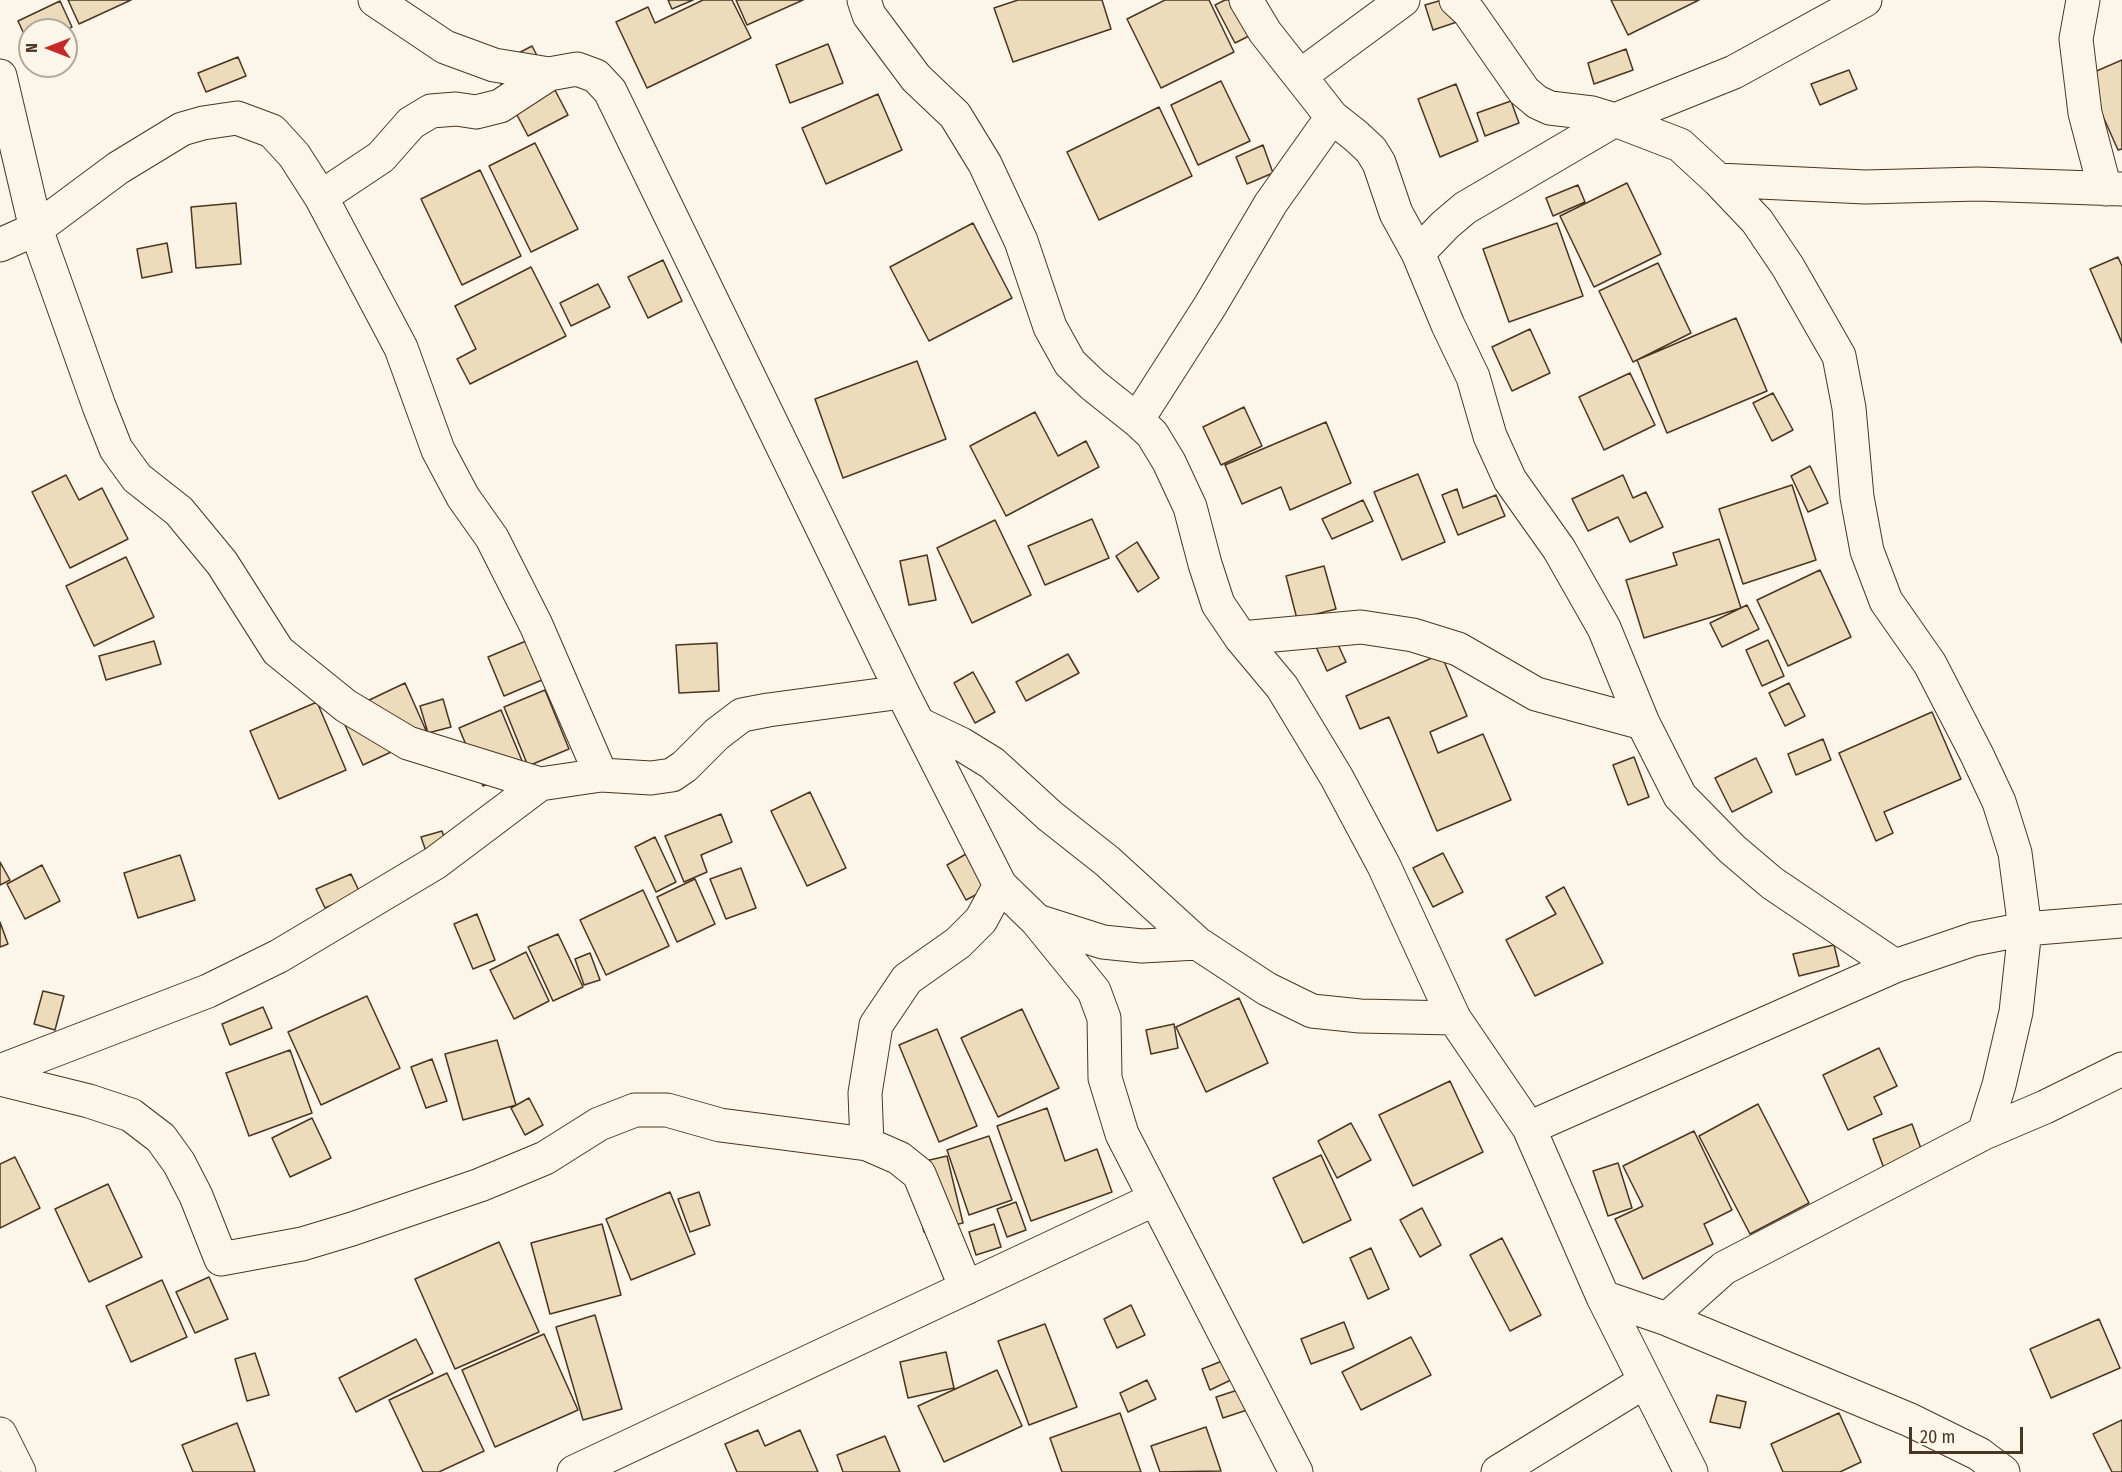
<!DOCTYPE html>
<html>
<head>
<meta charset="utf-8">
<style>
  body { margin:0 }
  #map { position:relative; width:2122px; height:1472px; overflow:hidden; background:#fbf6e9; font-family:"Fira Sans Condensed",sans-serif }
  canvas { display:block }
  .north { position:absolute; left:18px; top:18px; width:60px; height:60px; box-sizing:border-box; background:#fbf6e9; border:2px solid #b4a999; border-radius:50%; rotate:270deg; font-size:16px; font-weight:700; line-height:24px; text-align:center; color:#4a3520 }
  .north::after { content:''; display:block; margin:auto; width:21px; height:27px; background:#c62828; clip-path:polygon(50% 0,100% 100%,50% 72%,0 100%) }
  .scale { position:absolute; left:1909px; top:1427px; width:114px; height:27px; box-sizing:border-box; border:3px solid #4a3520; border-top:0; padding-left:8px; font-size:18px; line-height:21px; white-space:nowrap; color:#4a3520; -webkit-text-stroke:4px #fbf6e9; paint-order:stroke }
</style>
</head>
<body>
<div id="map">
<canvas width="2122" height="1472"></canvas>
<div class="north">N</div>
<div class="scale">20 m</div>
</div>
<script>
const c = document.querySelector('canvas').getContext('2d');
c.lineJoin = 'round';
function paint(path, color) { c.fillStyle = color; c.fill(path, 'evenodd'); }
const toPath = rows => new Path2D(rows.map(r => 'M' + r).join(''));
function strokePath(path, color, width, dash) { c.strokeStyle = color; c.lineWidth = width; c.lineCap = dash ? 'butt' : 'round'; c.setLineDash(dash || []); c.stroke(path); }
const building = toPath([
  [68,0,131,0,79,24,68,0],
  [668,0,693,0,672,9,668,0],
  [703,0,732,0,751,38,647,88,616,22,648,7,655,23,703,0],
  [736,0,803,0,747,25,736,0],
  [1018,0,1102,0,1111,29,1013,62,994,8,1018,0],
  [1165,0,1209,0,1234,52,1161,88,1127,19,1165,0],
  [1225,0,1239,0,1255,33,1235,43,1215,5,1225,0],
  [1442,0,1472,17,1433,30,1425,5,1442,0],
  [1611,0,1699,0,1628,35,1611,0],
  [60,1,72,27,66,30,30,30,30,47,18,21,60,1],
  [828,44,843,83,790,103,776,65,828,44],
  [532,46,568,115,528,136,492,67,532,46],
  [1626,49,1633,70,1594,84,1588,63,1626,49],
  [238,57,246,76,206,92,198,73,238,57],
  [2122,60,2122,149,2118,150,2085,76,2122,60],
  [1849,70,1857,89,1820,105,1811,84,1849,70],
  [1221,81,1250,141,1198,165,1171,105,1221,81],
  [1456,84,1478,141,1440,157,1418,99,1456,84],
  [878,94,902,150,826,184,802,128,878,94],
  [1511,101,1519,123,1485,136,1477,113,1511,101],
  [1159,107,1192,176,1099,220,1067,152,1159,107],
  [535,143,578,229,531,252,489,166,535,143],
  [1263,145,1273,173,1247,184,1236,157,1263,145],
  [480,170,521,256,462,285,421,199,480,170],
  [1627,183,1661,254,1594,287,1560,216,1627,183],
  [1578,185,1585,202,1553,216,1546,198,1578,185],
  [236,203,241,264,196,268,191,207,236,203],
  [973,223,1012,298,929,341,890,267,973,223],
  [1557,223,1583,296,1509,322,1483,249,1557,223],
  [167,243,172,272,142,278,137,249,167,243],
  [2118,257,2122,266,2122,343,2090,269,2118,257],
  [663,260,682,301,648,318,628,277,663,260],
  [1658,263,1691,333,1633,362,1599,291,1658,263],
  [531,267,566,336,470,384,457,359,476,349,455,306,531,267],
  [598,284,610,307,571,326,560,303,598,284],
  [1736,318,1767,391,1667,433,1637,360,1736,318],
  [1530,329,1550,373,1512,391,1492,347,1530,329],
  [917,361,946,439,843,478,815,399,917,361],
  [1630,373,1655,425,1604,450,1579,397,1630,373],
  [1773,393,1793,430,1772,441,1753,403,1773,393],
  [1244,407,1262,446,1221,465,1203,427,1244,407],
  [1035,412,1058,456,1086,441,1099,467,1006,516,970,446,1035,412],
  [1326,422,1351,483,1290,510,1281,487,1242,504,1225,465,1326,422],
  [1810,466,1828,503,1808,512,1791,476,1810,466],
  [1418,474,1445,542,1402,560,1374,492,1418,474],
  [66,475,79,500,102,488,128,539,70,568,32,492,66,475],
  [1623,475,1633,498,1646,492,1663,527,1630,542,1618,517,1588,531,1572,499,1623,475],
  [1792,485,1816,560,1743,584,1719,509,1792,485],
  [1457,489,1463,508,1496,495,1505,516,1458,535,1442,495,1457,489],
  [1363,500,1373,521,1332,539,1322,519,1363,500],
  [1092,519,1109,558,1045,585,1028,546,1092,519],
  [995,520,1031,595,972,623,937,548,995,520],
  [1719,539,1741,608,1644,638,1626,580,1677,565,1673,553,1719,539],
  [1137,542,1159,578,1138,592,1116,556,1137,542],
  [927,555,936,600,909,605,900,561,927,555],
  [126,557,154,617,94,646,66,586,126,557],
  [1324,566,1336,609,1297,619,1286,576,1324,566],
  [1820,570,1851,637,1788,666,1757,600,1820,570],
  [1747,605,1759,629,1722,647,1710,623,1747,605],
  [1325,616,1346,662,1327,671,1306,625,1325,616],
  [1768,640,1784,676,1762,686,1746,650,1768,640],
  [154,641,161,664,106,680,99,656,154,641],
  [526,641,542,680,504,696,488,657,526,641],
  [717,643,719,691,679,693,676,645,717,643],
  [1068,654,1079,673,1026,701,1016,682,1068,654],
  [1441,654,1467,716,1430,732,1438,753,1483,734,1511,800,1437,831,1389,717,1360,729,1346,696,1441,654],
  [973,672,995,712,975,723,954,683,973,672],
  [405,683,428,735,363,765,340,714,405,683],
  [1789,683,1805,716,1785,726,1769,693,1789,683],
  [545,690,569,749,528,766,504,707,545,690],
  [443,699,451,727,428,733,420,706,443,699],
  [317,702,346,770,279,799,250,731,317,702],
  [501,710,525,768,483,786,459,728,501,710],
  [1932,712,1961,779,1884,812,1893,833,1876,841,1839,753,1932,712],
  [1823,739,1831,760,1796,775,1788,754,1823,739],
  [1634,757,1649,797,1628,805,1613,765,1634,757],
  [1756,758,1772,792,1732,812,1715,778,1756,758],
  [810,792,846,868,807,886,771,811,810,792],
  [721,814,732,842,701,855,707,872,684,882,665,836,721,814],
  [442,831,449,853,429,860,421,837,442,831],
  [655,837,676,882,656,892,635,847,655,837],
  [1443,853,1463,892,1433,907,1413,868,1443,853],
  [966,854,985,890,966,900,947,865,966,854],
  [180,855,195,900,138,918,124,873,180,855],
  [0,862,10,880,0,885,0,862],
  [42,865,60,901,25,919,7,884,42,865],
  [741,868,756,908,726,919,710,879,741,868],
  [351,874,360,893,325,908,316,889,351,874],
  [695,879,715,924,677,942,657,897,695,879],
  [1564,887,1603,963,1535,996,1506,940,1556,914,1546,897,1564,887],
  [643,890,669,946,606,975,580,920,643,890],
  [477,914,495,960,473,969,454,924,477,914],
  [0,922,8,944,0,947,0,922],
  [558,934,583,987,553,1001,528,947,558,934],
  [1834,945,1839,966,1799,976,1793,954,1834,945],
  [526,952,549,1001,514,1019,490,970,526,952],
  [590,953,600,980,584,985,575,959,590,953],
  [43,991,64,996,55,1030,34,1024,43,991],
  [367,996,400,1068,321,1105,288,1032,367,996],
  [1239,998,1268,1063,1206,1092,1176,1027,1239,998],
  [263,1007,272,1028,230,1045,222,1024,263,1007],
  [1022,1009,1059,1088,998,1117,961,1038,1022,1009],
  [1174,1024,1178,1048,1151,1054,1146,1030,1174,1024],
  [937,1029,977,1126,939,1142,899,1045,937,1029],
  [497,1040,516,1105,463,1120,445,1054,497,1040],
  [1879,1048,1897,1086,1874,1097,1882,1114,1848,1130,1823,1075,1879,1048],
  [290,1050,312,1113,249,1136,226,1073,290,1050],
  [432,1059,447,1101,426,1108,411,1067,432,1059],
  [1450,1081,1483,1152,1413,1186,1379,1115,1450,1081],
  [529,1098,543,1125,525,1135,511,1108,529,1098],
  [1758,1104,1809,1203,1750,1234,1699,1136,1758,1104],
  [1047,1108,1065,1161,1097,1149,1112,1192,1031,1221,997,1126,1047,1108],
  [312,1118,331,1158,290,1177,272,1138,312,1118],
  [1351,1123,1371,1160,1337,1178,1318,1141,1351,1123],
  [1912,1124,1927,1165,1888,1179,1873,1139,1912,1124],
  [1694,1131,1732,1210,1704,1224,1713,1244,1643,1279,1615,1219,1643,1206,1623,1166,1694,1131],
  [989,1136,1012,1200,969,1215,947,1150,989,1136],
  [1321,1155,1351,1220,1303,1243,1273,1178,1321,1155],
  [947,1156,963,1223,924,1232,908,1165,947,1156],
  [15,1157,40,1208,0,1228,0,1164,15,1157],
  [1618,1163,1632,1208,1608,1216,1593,1171,1618,1163],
  [108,1184,142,1257,89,1282,55,1209,108,1184],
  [670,1192,695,1254,631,1280,606,1219,670,1192],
  [699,1192,710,1225,690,1232,678,1199,699,1192],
  [1016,1202,1026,1230,1007,1237,997,1209,1016,1202],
  [1422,1208,1441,1245,1420,1257,1400,1220,1422,1208],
  [602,1224,621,1295,550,1314,531,1243,602,1224],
  [994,1224,1001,1247,976,1255,969,1232,994,1224],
  [1502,1238,1541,1315,1510,1331,1470,1255,1502,1238],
  [499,1242,539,1332,455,1369,415,1279,499,1242],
  [1371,1248,1389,1289,1368,1299,1350,1258,1371,1248],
  [209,1277,228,1319,195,1333,176,1292,209,1277],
  [162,1280,187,1337,131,1362,106,1306,162,1280],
  [1131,1305,1145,1335,1117,1348,1104,1319,1131,1305],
  [595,1315,622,1409,583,1420,556,1327,595,1315],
  [2099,1319,2120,1368,2051,1398,2030,1349,2099,1319],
  [1344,1322,1354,1348,1311,1364,1301,1339,1344,1322],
  [1045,1324,1077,1407,1029,1425,998,1341,1045,1324],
  [544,1334,578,1410,495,1447,462,1370,544,1334],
  [1411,1337,1431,1375,1361,1410,1342,1372,1411,1337],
  [416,1339,433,1373,356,1412,339,1378,416,1339],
  [946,1352,954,1388,908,1398,900,1362,946,1352],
  [255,1353,269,1395,247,1401,235,1359,255,1353],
  [1227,1359,1235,1378,1210,1390,1202,1369,1227,1359],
  [997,1370,1022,1426,944,1462,918,1406,997,1370],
  [447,1373,484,1451,439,1472,423,1472,389,1400,447,1373],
  [1147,1380,1156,1399,1128,1412,1120,1393,1147,1380],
  [1241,1389,1247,1410,1223,1418,1216,1397,1241,1389],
  [1717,1395,1746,1402,1740,1428,1710,1422,1717,1395],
  [1120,1413,1141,1472,1062,1472,1050,1438,1120,1413],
  [1839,1413,1861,1462,1840,1472,1783,1472,1771,1444,1839,1413],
  [2122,1420,2122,1472,2112,1472,2093,1434,2122,1420],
  [237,1423,255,1472,193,1472,182,1445,237,1423],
  [1206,1427,1221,1471,1160,1472,1151,1446,1206,1427],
  [758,1430,765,1446,800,1430,818,1472,737,1472,725,1444,758,1430],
  [885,1436,900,1472,843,1472,837,1455,885,1436]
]);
const minor = toPath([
  [375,0,445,47,494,65,549,74],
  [864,0,869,15,916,78,955,115,985,164,1021,241,1050,327,1070,363,1093,385,1137,420,1152,434,1169,462,1190,507,1205,564,1218,604,1241,638,1282,687,1337,778,1384,866,1454,1018,1529,1128,1603,1297,1691,1472],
  [1246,0,1265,32,1332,117,1356,136,1371,150,1379,163,1396,213,1418,253,1448,325,1473,377,1490,436,1510,480,1559,549,1604,628,1643,723,1680,796,1732,849,1772,883,1895,966],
  [1456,0,1469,12,1524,91,1537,102,1550,108,1592,113,1615,120,1680,145,1718,180,1757,221,1788,267,1839,356,1849,408,1857,497,1867,551,1886,601,1930,664,1977,755,1999,802,2015,853,2025,929,2016,1012,1999,1085,1984,1133],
  [2083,0,2076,39,2085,113,2105,189],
  [0,76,36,229,99,406,116,449,137,478,179,511,222,563,278,651,346,706,408,743,540,784,601,775,651,778,672,775,685,766,717,734,742,715,768,710,902,692],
  [1300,76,1403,0],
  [1718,180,1865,187,1978,184,2122,189],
  [321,197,381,157,411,123,431,111,456,109,476,112,500,106,549,74,577,69,596,76,610,91,902,692,1000,885,1037,921,1094,991,1104,1018,1105,1078,1122,1134,1296,1472],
  [0,245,36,229,118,168,182,129,203,123,237,118,272,131,294,155,321,197,401,348,438,450,463,497,492,538,536,625,601,775],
  [1418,253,1445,225,1465,208,1615,120,1734,72,1865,0],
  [1137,420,1210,306,1271,203,1332,117],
  [1241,638,1361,627,1413,635,1458,649,1536,694,1643,723],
  [919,724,961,744,992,763,1050,816,1107,861,1197,943,1267,989,1312,1011,1360,1016,1454,1018],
  [1037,921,1103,942,1142,946,1197,943],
  [0,1071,208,991,279,956,435,863,540,784],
  [0,1079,89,1101,131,1115,161,1138,179,1163,196,1196,221,1259,302,1244,352,1229,480,1185,545,1158,599,1124,635,1110,667,1110,720,1125,867,1144,865,1093,876,1025,907,979,958,943,981,920,1000,885],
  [1529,1128,1895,966,1974,939,2025,929,2122,921],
  [867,1144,899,1158,919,1174,966,1288],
  [1603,1297,1667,1319,1724,1268,1984,1133,2045,1107,2122,1069],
  [1667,1319,1910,1420,1979,1454,2003,1472],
  [0,1434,19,1472],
  [574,1472,1155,1199],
  [1498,1472,1644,1382]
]);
paint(building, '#ecdcbc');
strokePath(building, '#4a3520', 1.5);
strokePath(minor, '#4a3520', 35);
strokePath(minor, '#fbf6e9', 33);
</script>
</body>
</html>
